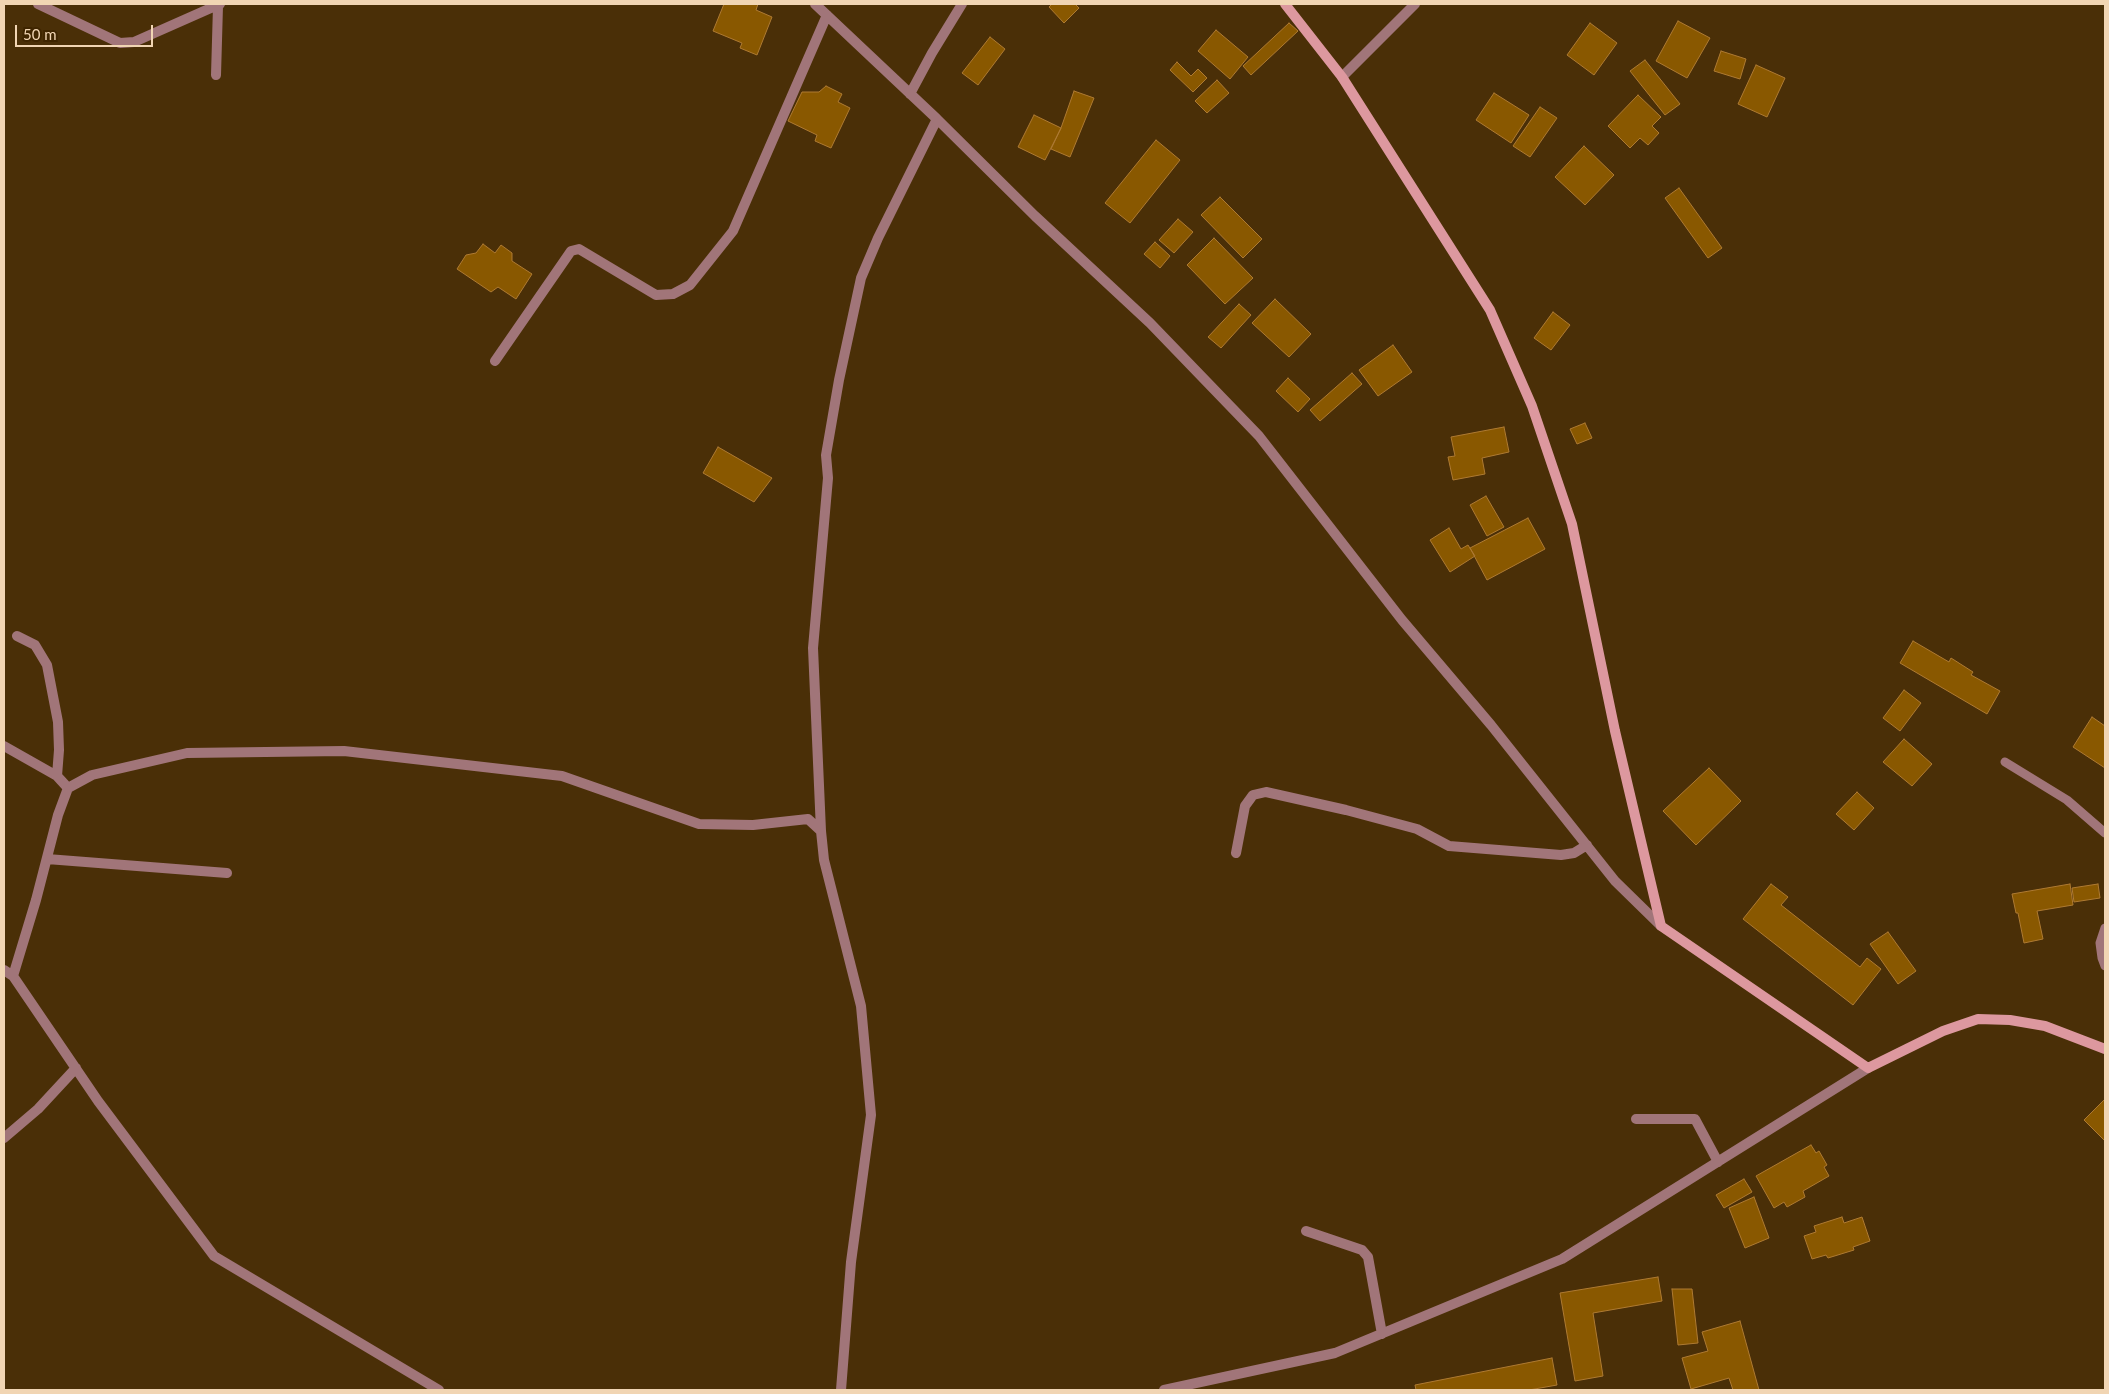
<!DOCTYPE html>
<html>
<head>
<meta charset="utf-8">
<style>
  body { margin:0 }
  #map { position:relative; width:2109px; height:1394px; overflow:hidden; background:#4a2f07; font-family:Lato,sans-serif }
  canvas { display:block }
  .frame { position:absolute; inset:0; border:5px solid #f1d5b3; pointer-events:none }
  .scale { position:absolute; left:15px; top:25px; width:138px; height:22px; box-sizing:border-box; border:2px solid #f1d5b3; border-top:0; padding-left:6px; font-size:15px; line-height:18px; white-space:nowrap; color:#f1d5b3; -webkit-text-stroke:4px #3f2500; paint-order:stroke }
</style>
</head>
<body>
<div id="map">
<canvas width="2109" height="1394"></canvas>
<div class="frame"></div>
<div class="scale">50 m</div>
</div>
<script>
const c = document.querySelector('canvas').getContext('2d');
c.lineJoin = 'round';
function paint(path, color) { c.fillStyle = color; c.fill(path, 'evenodd'); }
const toPath = rows => new Path2D(rows.map(r => 'M' + r).join(''));
function strokePath(path, color, width, dash) { c.strokeStyle = color; c.lineWidth = width; c.lineCap = dash ? 'butt' : 'round'; c.setLineDash(dash || []); c.stroke(path); }
const building = toPath([
  [724,4,758,4,756,10,772,17,757,55,740,48,742,43,713,31,724,4],
  [1052,4,1075,4,1079,8,1064,23,1049,7,1052,4],
  [1678,21,1710,38,1687,78,1656,61,1678,21],
  [1289,23,1298,31,1251,75,1243,66,1289,23],
  [1590,23,1617,43,1594,75,1567,55,1590,23],
  [1216,30,1248,57,1230,79,1198,51,1216,30],
  [990,37,1005,49,978,85,962,73,990,37],
  [1721,51,1746,59,1740,79,1714,71,1721,51],
  [1645,60,1680,104,1665,115,1630,71,1645,60],
  [1177,62,1191,76,1198,69,1207,78,1193,92,1170,70,1177,62],
  [1756,65,1785,78,1767,117,1738,104,1756,65],
  [1217,80,1229,93,1207,113,1195,101,1217,80],
  [826,86,842,94,838,102,850,108,831,148,815,141,817,135,788,121,802,92,819,92,826,86],
  [1074,91,1094,98,1070,157,1051,149,1061,128,1074,91],
  [1494,93,1529,115,1511,143,1476,120,1494,93],
  [1638,95,1661,117,1652,126,1659,133,1648,145,1640,138,1630,148,1608,126,1638,95],
  [1540,107,1557,118,1530,157,1513,146,1540,107],
  [1034,115,1061,128,1045,160,1018,147,1034,115],
  [1156,140,1180,160,1130,223,1105,203,1156,140],
  [1584,146,1614,175,1585,205,1555,177,1584,146],
  [1679,188,1722,248,1708,258,1665,198,1679,188],
  [1220,197,1262,239,1243,258,1201,215,1220,197],
  [1178,219,1193,232,1174,253,1159,240,1178,219],
  [1214,238,1253,278,1225,304,1187,265,1214,238],
  [1155,242,1170,256,1160,268,1144,254,1155,242],
  [483,244,495,253,501,245,512,253,512,261,532,274,516,299,498,287,491,292,457,269,466,255,476,253,483,244],
  [1275,299,1311,334,1289,357,1252,323,1275,299],
  [1239,304,1251,315,1221,348,1208,337,1239,304],
  [1553,312,1570,325,1551,350,1534,338,1553,312],
  [1393,345,1412,372,1378,396,1359,370,1393,345],
  [1352,373,1362,384,1320,421,1310,410,1352,373],
  [1288,378,1310,399,1298,412,1276,391,1288,378],
  [1585,423,1592,438,1577,444,1570,429,1585,423],
  [1504,427,1509,452,1482,458,1485,474,1453,480,1448,457,1455,456,1451,437,1504,427],
  [718,447,772,478,754,502,703,473,718,447],
  [1486,496,1504,527,1487,536,1470,505,1486,496],
  [1528,518,1545,549,1487,580,1470,548,1528,518],
  [1449,528,1461,549,1468,545,1475,556,1450,572,1430,540,1449,528],
  [1913,641,1949,662,1951,658,1973,672,1971,675,2000,691,1987,714,1900,663,1913,641],
  [1904,690,1921,703,1900,731,1883,718,1904,690],
  [2092,717,2105,726,2105,768,2073,747,2092,717],
  [1904,739,1932,764,1912,786,1883,762,1904,739],
  [1709,768,1741,801,1696,845,1663,811,1709,768],
  [1857,792,1874,808,1854,830,1836,814,1857,792],
  [1771,884,1788,897,1781,905,1860,967,1867,958,1881,969,1853,1005,1743,919,1771,884],
  [2070,884,2073,905,2037,911,2043,939,2024,943,2018,913,2016,913,2012,894,2070,884],
  [2098,884,2100,898,2074,902,2072,888,2098,884],
  [1888,932,1916,971,1898,984,1870,944,1888,932],
  [2105,1099,2105,1141,2084,1120,2105,1099],
  [1811,1145,1816,1153,1819,1151,1827,1165,1824,1167,1829,1176,1803,1191,1805,1197,1787,1207,1784,1202,1774,1208,1756,1176,1811,1145],
  [1744,1179,1752,1192,1724,1208,1716,1195,1744,1179],
  [1754,1197,1769,1238,1745,1248,1729,1208,1754,1197],
  [1842,1217,1844,1223,1862,1217,1870,1241,1853,1247,1854,1250,1828,1258,1826,1255,1812,1259,1804,1236,1816,1232,1814,1226,1842,1217],
  [1658,1277,1662,1301,1593,1313,1603,1376,1575,1381,1560,1293,1658,1277],
  [1672,1289,1692,1289,1698,1343,1678,1345,1672,1289],
  [1740,1321,1759,1390,1733,1390,1729,1378,1691,1389,1682,1358,1708,1351,1702,1332,1740,1321],
  [1552,1358,1557,1385,1529,1390,1416,1390,1415,1385,1552,1358]
]);
const lane = toPath([
  [2005,762,2067,800,2105,833],
  [2105,928,2100,943,2102,958,2105,966]
]);
const street = toPath([
  [38,4,120,43,134,42,220,4],
  [815,4,937,119,1035,216,1150,323,1259,436,1402,620,1491,725,1615,881,1661,926],
  [216,75,218,6],
  [1342,77,1415,4],
  [910,94,932,53,962,4],
  [495,361,571,251,579,249,656,295,673,294,690,285,733,231,827,15],
  [17,636,35,645,47,665,58,722,59,750,57,776],
  [4,746,57,776,68,788],
  [821,831,813,648,828,478,826,455,839,380,861,278,878,238,937,119],
  [1236,853,1245,806,1253,795,1266,792,1346,810,1417,829,1449,846,1561,855,1574,853,1587,845],
  [47,859,227,873],
  [4,970,13,976,36,900,58,815,68,788,92,775,187,753,344,751,562,776,699,824,753,825,808,819,821,831,824,860,861,1006,871,1115,851,1262,841,1390],
  [13,976,98,1101,214,1256,439,1390],
  [1636,1119,1695,1119,1718,1162],
  [4,1138,38,1109,76,1068],
  [1306,1231,1362,1250,1368,1257,1382,1334],
  [1164,1390,1335,1353,1562,1259,1868,1068]
]);
const secondary = toPath([
  [1285,4,1342,77,1490,310,1532,406,1572,524,1615,731,1661,926,1868,1068,1943,1031,1978,1019,2010,1020,2045,1026,2105,1049]
]);
paint(building, '#895800');
strokePath(building, '#ae7a32', 1);
strokePath(lane, '#a17579', 9);
strokePath(street, '#a17579', 10);
strokePath(secondary, '#dd989f', 10);
</script>
</body>
</html>
